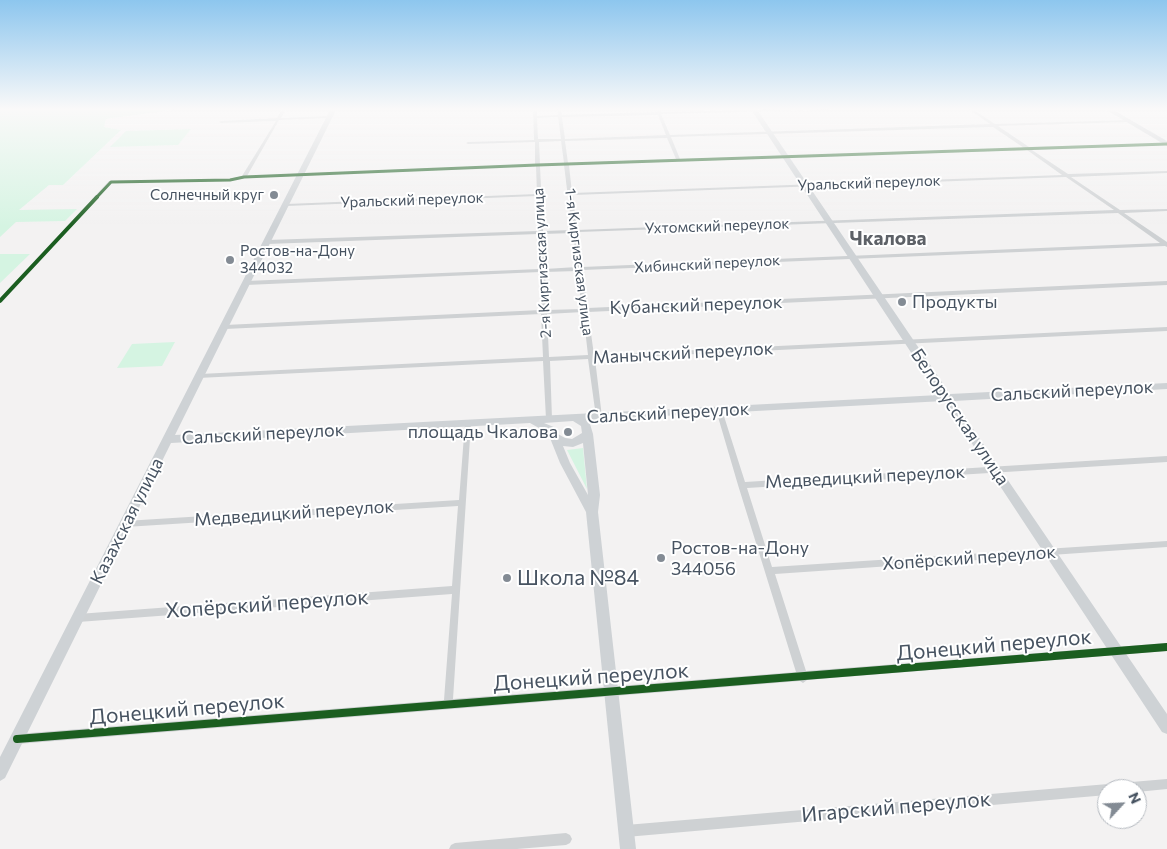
<!DOCTYPE html>
<html>
<head>
<meta charset="utf-8">
<style>
  body { margin:0 }
  #map { position:relative; width:1167px; height:849px; overflow:hidden; background:#f3f2f2; font-family:Commissioner,sans-serif }
  canvas { display:block }
  .north { position:absolute; left:1097px; top:779px; width:50px; height:50px; box-sizing:border-box; background:#fff; border:1px solid #b5bac0; border-radius:50%; rotate:65deg; font-size:14px; font-weight:700; line-height:20px; text-align:center; color:#475361 }
  .north::after { content:''; display:block; margin:auto; width:18px; height:22px; background:#838b94; clip-path:polygon(50% 0,100% 100%,50% 72%,0 100%) }
</style>
</head>
<body>
<div id="map">
<canvas width="1167" height="849"></canvas>
<div class="north">N</div>
</div>
<script>
const c = document.querySelector('canvas').getContext('2d');
c.lineJoin = 'round';
function paint(path, color) { c.fillStyle = color; c.fill(path, 'evenodd'); }
const toPath = rows => new Path2D(rows.map(r => 'M' + r).join(''));
function strokePath(path, color, width, dash) { c.strokeStyle = color; c.lineWidth = width; c.lineCap = dash ? 'butt' : 'round'; c.setLineDash(dash || []); c.stroke(path); }
function drawText(font, color, halo, rows, align = 'center') {
  c.font = font + ' Commissioner,sans-serif'; c.lineWidth = 4; c.setLineDash([]); c.textBaseline = 'middle'; c.strokeStyle = halo; c.fillStyle = color; for (const [text, x, y, turn = 0] of rows) {
    c.save(); c.translate(x, y); c.rotate((+turn || 0) * Math.PI / 180); c.textAlign = isNaN(turn) ? turn : align; if (halo) c.strokeText(text, 0, 0); c.fillText(text, 0, 0); c.restore();
  }
}
const green = toPath([
  [0,108,186,108,106,119,104,127,121,130,63,185,49,185,19,210,77,209,65,221,16,222,0,237],
  [191,129,178,145,110,147,126,131],
  [0,254,30,254,0,283],
  [175,342,162,366,117,368,132,344],
  [583,448,587,489,567,450]
]);
const street = toPath([
  [283,108,287,108,281,118,330,116,332,117,330,118,279,120,247,176,535,164,535,142,468,144,466,143,468,142,534,140,533,108,537,108,537,116,558,115,557,108,561,108,562,115,657,112,655,108,659,108,661,112,818,108,852,108,850,109,661,114,670,135,990,124,967,108,971,108,995,124,1128,120,1129,121,1127,122,998,126,1029,147,1167,143,1167,145,1032,150,1068,174,1167,171,1167,173,1071,177,1120,210,1167,209,1167,211,1124,213,1167,242,1167,247,1165,246,583,270,588,308,1167,281,1167,285,588,312,594,355,1167,327,1167,331,595,359,602,417,599,419,596,417,588,359,550,361,552,419,549,421,546,419,543,361,198,378,197,376,198,374,200,374,543,357,541,314,225,329,222,327,225,325,541,310,540,272,246,285,243,283,246,281,540,269,538,234,267,244,264,242,267,240,538,231,537,196,286,206,284,205,286,204,537,194,536,166,244,178,230,181,112,183,2,302,0,303,0,298,109,181,230,179,242,176,276,121,221,123,219,122,221,121,277,118,283,108],
  [658,115,666,135,565,139,562,117,658,115],
  [558,117,561,139,538,139,537,118,558,117],
  [993,127,1024,148,680,159,671,137,993,127],
  [667,138,676,159,568,163,565,141,667,138],
  [561,141,564,163,540,164,539,142,561,141],
  [1027,150,1062,175,572,193,569,165,1027,150],
  [564,165,572,230,543,231,540,166,564,165],
  [1066,177,1114,210,577,230,573,195,1066,177],
  [1118,213,1160,243,582,267,578,232,1118,213],
  [573,233,577,267,545,269,543,234,573,233],
  [577,271,582,309,547,310,545,272,577,271],
  [583,312,588,355,549,357,547,314,583,312],
  [717,408,721,408,722,410,745,482,1167,456,1167,462,747,488,772,567,1167,541,1167,547,775,574,806,671,1167,643,1167,651,807,680,803,683,800,681,17,744,13,743,12,739,13,735,17,734,444,700,452,594,78,622,75,621,74,618,75,615,78,614,452,586,458,506,125,527,122,526,121,524,122,522,125,521,459,500,465,423,468,421,471,423,453,699,796,672,738,485,716,410,717,408],
  [1167,779,1167,789,1137,792,1137,789,1107,789,1107,795,626,837,622,835,620,831,622,827,626,825,1167,779],
  [566,833,570,835,572,839,570,843,566,845,517,849,449,849,451,845,455,843,566,833]
]);
const secondary = toPath([
  [331,108,337,108,175,435,939,395,750,108,756,108,950,394,1167,383,1167,389,954,401,1167,714,1167,734,1162,732,944,401,587,420,590,424,593,434,600,495,598,512,636,849,620,849,586,512,560,463,548,433,530,423,171,443,5,778,0,781,0,757,331,108],
  [573,421,581,426,582,433,572,439,565,438,558,434,556,428,544,423,573,421],
  [583,443,588,495,570,463,563,446,573,447,583,443]
]);
const primary = toPath([
  [1103,108,1110,108,1167,141,1167,146,1103,108]
]);
const cyclewayFar2 = toPath([
  [96,198,111,182,230,180,244,177,537,165,1167,144]
]);
const cyclewayFar1 = toPath([
  [0,301,97,197]
]);
const cycleway = toPath([
  [17,739,1167,647]
]);
const markers = [
  [274,195,5,"#838b94"],
  [230,260,5,"#838b94"],
  [902,302,5,"#838b94"],
  [568,432,5,"#838b94"],
  [661,558,5,"#838b94"],
  [507,578,5,"#838b94"]
];
const farStreetnames = [
  ["Уральский переулок",869,183,-2],
  ["Уральский переулок",412,200,-2],
  ["Ухтомский переулок",717,226,-2],
  ["1-я Киргизская улица",579,262,83],
  ["2-я Киргизская улица",542,263,-93],
  ["Хибинский переулок",707,264,-3]
];
const farPoinames = [
  ["Солнечный круг",264,195],
  ["Ростов-на-Дону",240,251,"left"],
  ["344032",240,268,"left"]
];
const poiNames = [
  ["Продукты",912,302],
  ["площадь Чкалова",558,432,"right"],
  ["Ростов-на-Дону",671,548],
  ["344056",671,569]
];
const streetNames = [
  ["Кубанский переулок",696,305,-2],
  ["Манычский переулок",683,353,-3],
  ["Сальский переулок",1072,391,-3],
  ["Сальский переулок",668,413,-3],
  ["Белорусская улица",960,417,56],
  ["Сальский переулок",263,434,-3],
  ["Медведицкий переулок",865,477,-3],
  ["Медведицкий переулок",294,513,-4],
  ["Казахская улица",127,521,-63],
  ["Хопёрский переулок",969,558,-4]
];
const farDistrictnames = [
  ["Чкалова",888,239]
];
const nearPoinames = [
  ["Школа №84",517,578]
];
const nearStreetnames = [
  ["Хопёрский переулок",267,604,-4],
  ["Донецкий переулок",994,645,-5],
  ["Донецкий переулок",591,677,-4],
  ["Донецкий переулок",187,709,-5],
  ["Игарский переулок",896,807,-5]
];
paint(green, '#d5f4e2');
paint(street, '#ced1d3');
paint(secondary, '#ced2d5');
paint(primary, '#c9cdd1');
strokePath(cyclewayFar2, '#1b5e20', 3);
strokePath(cyclewayFar1, '#1b5e20', 4);
strokePath(cycleway, '#1b5e20', 8);
const sky = c.createLinearGradient(0, 0, 0, 227);
sky.addColorStop(0, '#8dc6ee');
sky.addColorStop(0.48, '#faf9f9');
sky.addColorStop(1, '#faf9f900');
c.fillStyle = sky;
c.fillRect(0, 0, 1167, 227);
for (const [x, y, r, color] of markers) { const dot = new Path2D(); dot.arc(x, y, r, 0, 2 * Math.PI); c.fillStyle = color; c.fill(dot); strokePath(dot, '#fff', 2); }
drawText('15px', '#475361', '#fff', farStreetnames);
drawText('15px', '#475361', '#fff', farPoinames, 'right');
drawText('18px', '#475361', '#fff', poiNames, 'left');
drawText('18px', '#475361', '#fff', streetNames);
drawText('bold 19px', '#5d6167', '#fff', farDistrictnames);
drawText('21px', '#475361', '#fff', nearPoinames, 'left');
drawText('21px', '#475361', '#fff', nearStreetnames);
</script>
</body>
</html>
